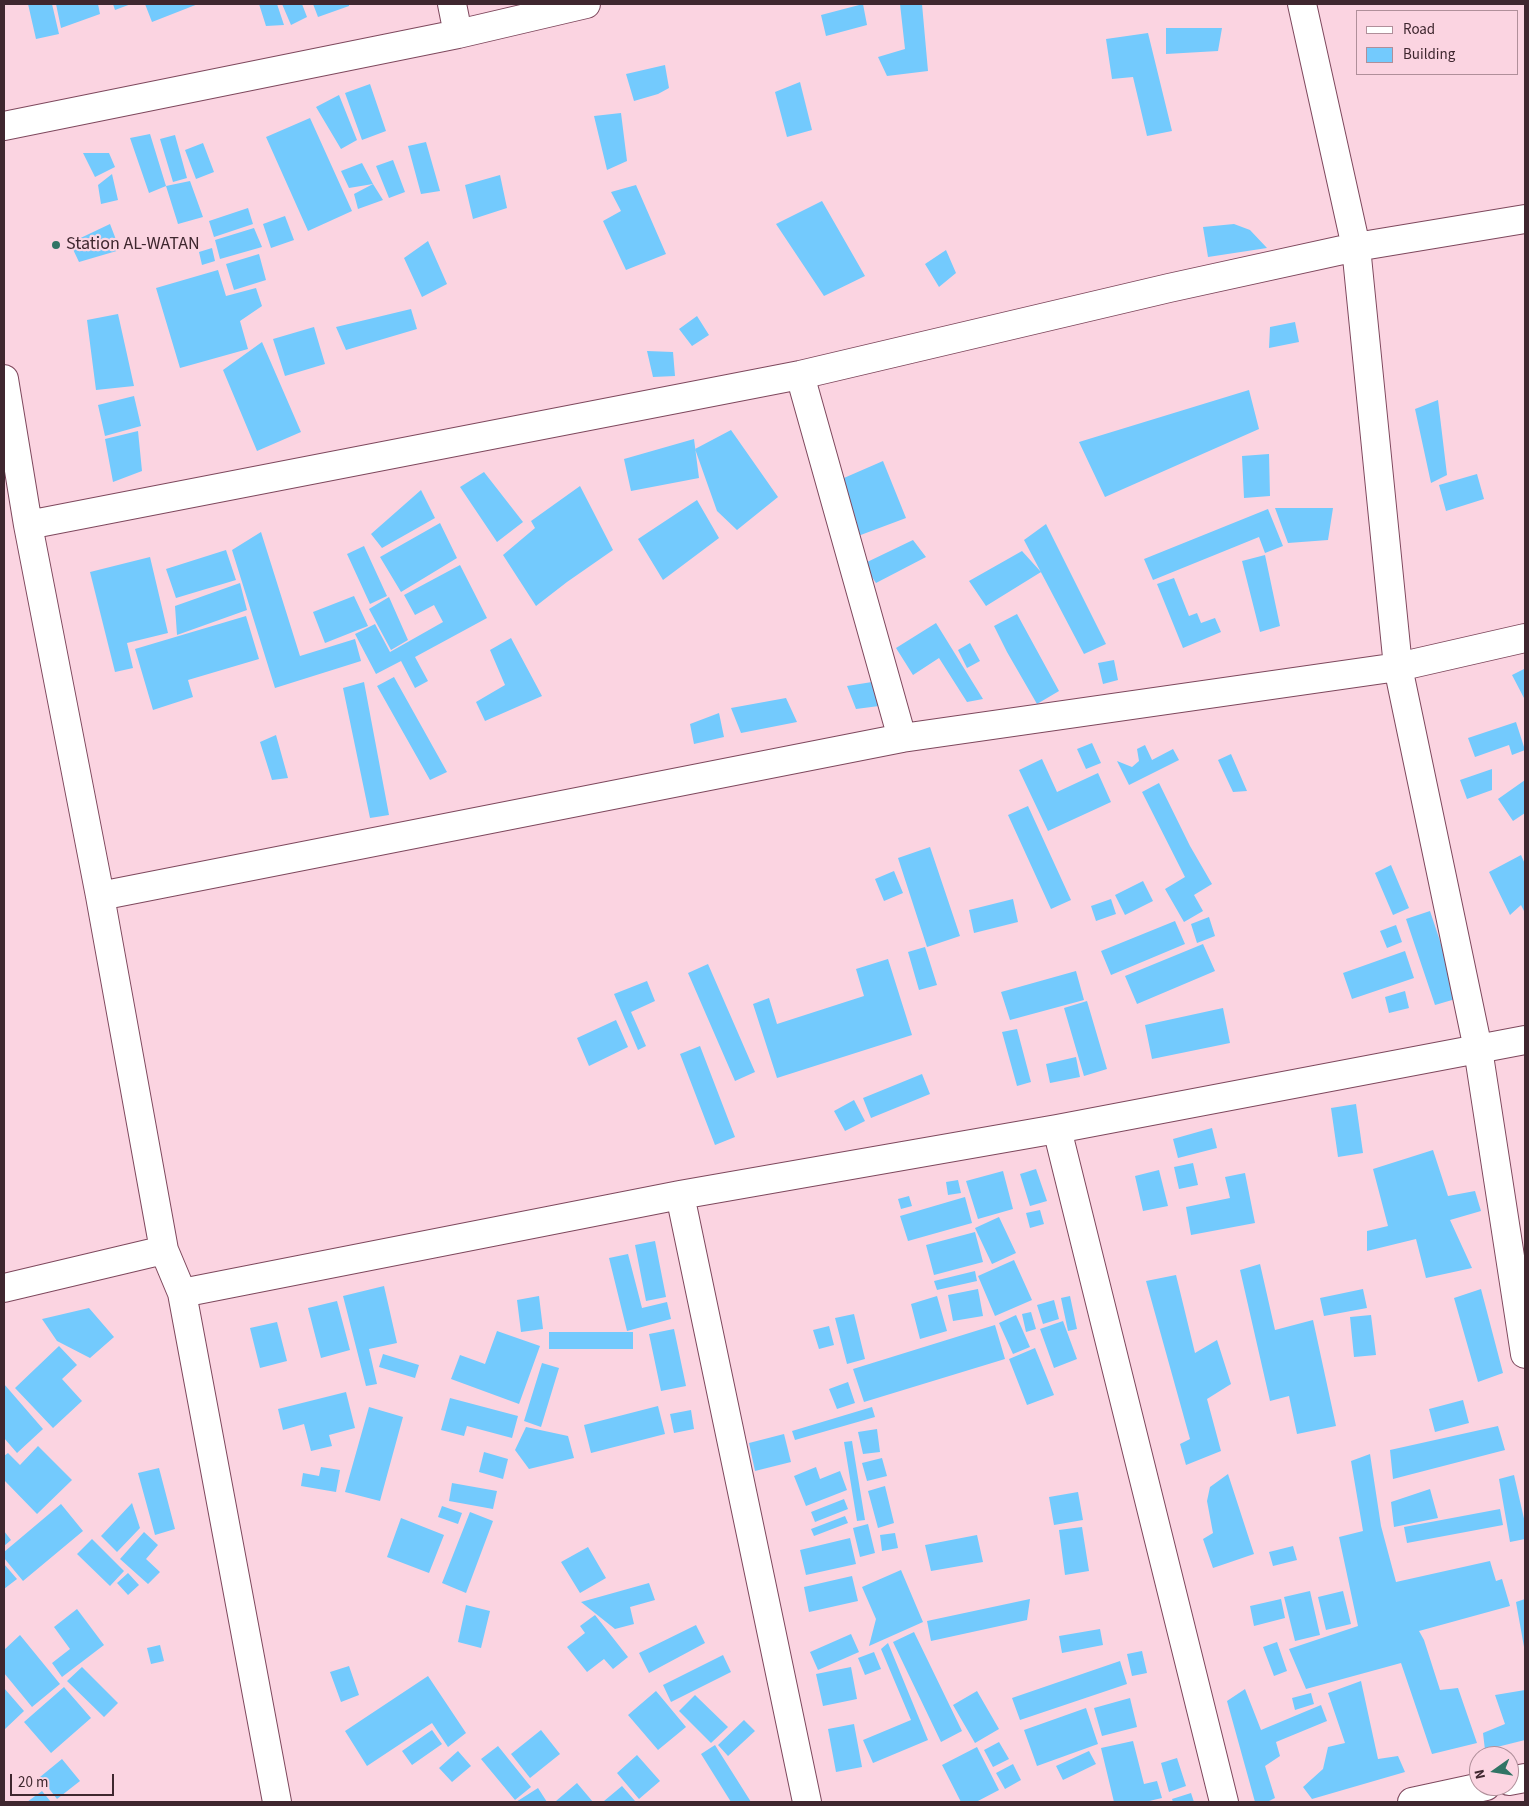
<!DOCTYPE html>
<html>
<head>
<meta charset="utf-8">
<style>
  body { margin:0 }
  #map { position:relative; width:1529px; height:1806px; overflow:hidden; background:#fbd4e1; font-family:"Source Sans 3",sans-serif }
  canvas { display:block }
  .frame { position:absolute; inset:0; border:5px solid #3f272f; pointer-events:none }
  .legend { position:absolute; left:1356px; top:10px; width:162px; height:65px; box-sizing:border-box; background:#fbd4e1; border:1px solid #b08f9a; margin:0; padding:6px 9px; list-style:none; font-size:15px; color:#3f272f }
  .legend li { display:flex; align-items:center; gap:10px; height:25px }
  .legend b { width:25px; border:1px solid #b08f9a }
  .north { position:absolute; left:1469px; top:1746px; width:50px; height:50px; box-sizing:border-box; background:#fbd4e1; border:1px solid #b08f9a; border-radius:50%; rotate:257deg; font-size:14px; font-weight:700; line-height:20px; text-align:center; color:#3f272f }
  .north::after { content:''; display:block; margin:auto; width:18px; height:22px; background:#317465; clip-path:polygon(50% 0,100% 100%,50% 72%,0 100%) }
  .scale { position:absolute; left:10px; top:1774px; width:104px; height:22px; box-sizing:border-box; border:2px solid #3f272f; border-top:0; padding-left:6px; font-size:15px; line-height:18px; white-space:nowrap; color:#3f272f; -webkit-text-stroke:4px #fbd4e1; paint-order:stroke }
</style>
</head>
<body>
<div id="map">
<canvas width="1529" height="1806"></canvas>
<div class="frame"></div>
<ul class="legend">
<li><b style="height:6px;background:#fff"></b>Road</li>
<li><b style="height:14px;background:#73cafd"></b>Building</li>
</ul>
<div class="north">N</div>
<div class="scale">20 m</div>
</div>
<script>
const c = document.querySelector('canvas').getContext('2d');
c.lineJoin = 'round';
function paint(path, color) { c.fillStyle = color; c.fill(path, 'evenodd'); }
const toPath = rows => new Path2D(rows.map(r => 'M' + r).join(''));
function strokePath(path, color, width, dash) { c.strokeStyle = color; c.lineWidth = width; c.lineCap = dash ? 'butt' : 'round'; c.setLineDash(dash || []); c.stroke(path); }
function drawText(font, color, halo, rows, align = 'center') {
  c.font = font + ' "Source Sans 3",sans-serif'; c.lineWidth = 4.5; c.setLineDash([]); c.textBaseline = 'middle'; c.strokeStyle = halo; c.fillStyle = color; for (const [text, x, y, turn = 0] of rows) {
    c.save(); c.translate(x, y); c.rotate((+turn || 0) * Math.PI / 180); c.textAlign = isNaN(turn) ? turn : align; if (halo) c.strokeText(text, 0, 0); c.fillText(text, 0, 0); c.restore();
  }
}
const building = toPath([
  [28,4,52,4,59,34,36,39],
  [56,4,98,4,100,14,61,28],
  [113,4,131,4,115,10],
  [145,4,198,4,152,22],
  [259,4,277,4,284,25,266,26],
  [282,4,302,4,307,17,291,25],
  [313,4,349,4,349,6,318,17],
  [863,4,867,25,826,36,821,15],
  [900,4,922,4,928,71,887,76,878,57,905,49],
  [1166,28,1222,28,1218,51,1166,54],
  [1148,33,1172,131,1147,136,1133,77,1112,79,1106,39],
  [665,65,669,88,658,94,634,101,626,74],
  [800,82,812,130,787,137,775,92],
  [370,84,386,131,362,140,345,93],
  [339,95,357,140,341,149,316,107],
  [621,113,627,161,607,170,594,116],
  [310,118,352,211,308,231,266,137],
  [150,134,166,186,149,193,130,138],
  [175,135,187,178,173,182,160,139],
  [426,142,440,191,421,194,408,146],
  [203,143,214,172,196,179,185,150],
  [83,153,109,153,115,167,95,177],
  [393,160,405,192,389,198,376,166],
  [362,163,373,184,349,188,341,171],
  [112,174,118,200,101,204,98,185],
  [500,175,507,208,473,219,465,185],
  [190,181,203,217,178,224,166,186],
  [373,184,383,200,358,209,354,194],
  [636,185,666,254,626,270,603,221,621,211,611,192],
  [822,201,865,276,824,296,776,224],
  [248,208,253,224,214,237,209,221],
  [285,216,294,240,271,248,263,224],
  [110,224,120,250,79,262,70,243],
  [1234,224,1250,230,1267,248,1208,257,1203,227],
  [254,228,262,247,220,259,215,240],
  [428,241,447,284,422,297,404,258],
  [212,248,215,261,202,265,199,252],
  [946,250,956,273,939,287,925,264],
  [259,254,266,280,234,290,226,264],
  [218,270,226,296,256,288,262,306,240,321,248,349,180,368,156,288],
  [411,309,417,329,346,350,336,327],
  [118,314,134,386,96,390,87,320],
  [697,316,709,335,692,346,679,329],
  [1295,322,1299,342,1269,348,1270,327],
  [314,327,325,364,285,376,273,339],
  [262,342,301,432,257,451,223,370],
  [647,351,673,352,675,376,653,377],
  [1249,390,1259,429,1105,497,1079,442],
  [134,396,141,426,105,436,98,405],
  [1438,400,1447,475,1431,483,1415,409],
  [731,430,778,497,737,530,717,511,695,449],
  [138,431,142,471,113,482,105,439],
  [694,439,699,478,631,491,624,459],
  [1269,454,1270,496,1244,498,1242,456],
  [883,461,906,518,858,536,837,481],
  [484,472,523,522,497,542,460,487],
  [1477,474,1484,499,1446,511,1439,485],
  [580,486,613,550,567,582,536,606,503,555,535,528,531,521],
  [421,490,435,518,382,548,371,534],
  [697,500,719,538,663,580,638,539],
  [1275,508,1333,508,1328,540,1288,543],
  [1268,509,1283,546,1265,553,1259,537,1153,580,1144,559],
  [440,523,457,558,401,592,380,557],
  [1046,524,1106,644,1084,654,1024,540],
  [261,532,300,656,355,639,361,661,275,688,232,550],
  [913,540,926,557,876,583,863,564],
  [364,546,387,596,370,604,347,554],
  [226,550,236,580,176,598,166,569],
  [1022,551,1041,572,986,606,969,581],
  [1265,555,1280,626,1260,632,1242,561],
  [150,557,168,633,127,643,133,668,115,672,90,572],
  [460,565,487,618,415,657,428,681,415,688,401,661,376,674,355,634,375,624,390,652,443,622,434,605,415,615,404,595],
  [1174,578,1189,616,1197,613,1201,623,1215,618,1221,632,1183,648,1157,584],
  [240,583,247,610,177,635,175,606],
  [354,596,368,626,325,643,313,612],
  [389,597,408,640,391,650,369,609],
  [1017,614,1059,691,1037,704,1007,652,994,626],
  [246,616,259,659,188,680,193,697,153,710,135,649],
  [936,623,983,699,967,702,939,658,913,675,896,648],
  [511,638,542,696,485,721,476,702,505,685,490,650],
  [970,643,980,661,967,668,958,650],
  [1114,660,1118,680,1103,684,1098,663],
  [1524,669,1525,670,1525,700,1512,675],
  [394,677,447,772,430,780,377,686],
  [364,682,389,815,370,818,343,688],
  [872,682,879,706,856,709,847,686],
  [786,698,797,722,741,733,731,708],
  [719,713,724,737,694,744,690,724],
  [1516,722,1525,750,1512,755,1509,745,1475,757,1468,738],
  [276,735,288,778,272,780,260,742],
  [1092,743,1101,763,1086,769,1077,749],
  [1145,745,1152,760,1173,749,1179,760,1129,785,1117,761,1132,767,1139,761,1137,749],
  [1231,754,1247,791,1233,792,1218,760],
  [1042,759,1057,792,1098,773,1111,802,1048,831,1019,770],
  [1492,769,1492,790,1467,799,1460,780],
  [1525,780,1525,813,1513,821,1498,799],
  [1159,783,1190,846,1212,884,1194,895,1203,911,1184,922,1165,889,1185,877,1142,792],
  [1028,806,1071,900,1051,909,1008,815],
  [930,847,960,936,927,947,898,858],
  [1521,855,1525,864,1525,913,1521,905,1510,915,1489,872],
  [1391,865,1409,908,1393,915,1375,873],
  [894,871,903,893,884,901,875,879],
  [1143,881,1153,901,1125,915,1115,895],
  [1013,899,1018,922,974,933,969,910],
  [1111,899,1116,914,1096,921,1091,906],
  [1430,911,1459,998,1435,1005,1406,919],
  [1209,917,1215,936,1197,943,1191,924],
  [1175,921,1185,944,1111,975,1101,951],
  [1396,925,1402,942,1387,948,1380,931],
  [1203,944,1215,971,1137,1004,1125,976],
  [925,947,937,985,919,990,908,952],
  [1405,951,1414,978,1352,999,1343,973],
  [888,959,912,1035,777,1078,753,1004,769,998,777,1024,864,996,856,969],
  [708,964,755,1072,735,1081,688,973],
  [1076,971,1084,1000,1010,1020,1001,992],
  [647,981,655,1001,631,1012,646,1046,638,1050,614,994],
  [1405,991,1409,1008,1389,1013,1385,997],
  [1087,1001,1107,1069,1084,1076,1064,1008],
  [1223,1008,1230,1043,1152,1059,1145,1025],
  [616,1020,628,1047,589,1066,577,1038],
  [1017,1029,1031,1082,1017,1086,1002,1032],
  [700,1046,735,1137,715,1145,680,1054],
  [1076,1057,1080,1077,1050,1083,1046,1064],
  [922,1074,930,1094,871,1118,863,1098],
  [854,1100,865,1121,845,1131,834,1111],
  [1356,1104,1363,1153,1338,1157,1331,1108],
  [1212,1128,1217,1148,1178,1158,1173,1139],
  [1433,1150,1448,1196,1475,1191,1481,1211,1450,1220,1472,1268,1426,1278,1416,1239,1367,1251,1367,1231,1388,1226,1373,1169],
  [1193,1163,1198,1185,1179,1189,1174,1167],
  [1036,1169,1047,1201,1030,1206,1020,1174],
  [1159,1170,1168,1206,1143,1211,1135,1176],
  [1003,1171,1013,1209,978,1219,966,1181],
  [1245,1173,1255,1223,1191,1235,1186,1207,1230,1198,1225,1177],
  [958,1180,961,1193,948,1195,946,1182],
  [909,1196,912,1206,901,1209,898,1199],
  [965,1197,972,1223,908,1241,900,1216],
  [1040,1210,1044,1224,1030,1228,1026,1213],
  [999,1217,1016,1253,992,1264,975,1228],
  [975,1232,983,1262,934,1275,926,1245],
  [655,1241,666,1297,646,1301,635,1245],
  [628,1254,642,1308,667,1302,671,1319,627,1331,609,1258],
  [1014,1260,1032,1300,995,1316,978,1276],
  [1260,1264,1275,1330,1313,1320,1336,1426,1297,1434,1289,1396,1270,1401,1240,1270],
  [975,1271,977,1281,937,1290,934,1281],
  [1176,1275,1195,1353,1217,1340,1231,1384,1207,1399,1221,1451,1186,1465,1180,1444,1190,1439,1146,1281],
  [384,1286,397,1343,369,1349,377,1384,366,1386,343,1296],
  [978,1289,983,1316,953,1321,948,1295],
  [1363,1289,1367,1308,1324,1316,1320,1298],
  [1481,1289,1503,1373,1478,1382,1454,1298],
  [539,1296,543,1329,521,1332,517,1300],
  [937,1296,947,1331,920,1339,911,1304],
  [1070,1296,1077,1329,1068,1331,1061,1298],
  [1054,1300,1059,1319,1043,1324,1037,1305],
  [337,1301,350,1350,321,1358,308,1308],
  [89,1308,114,1337,90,1358,57,1341,42,1319],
  [1031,1312,1036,1329,1026,1332,1022,1314],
  [854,1314,865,1359,847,1364,835,1318],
  [1016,1315,1030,1347,1013,1354,999,1323],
  [1371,1315,1376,1355,1354,1357,1350,1317],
  [1063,1321,1077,1359,1054,1368,1040,1329],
  [277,1322,287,1361,260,1368,250,1328],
  [995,1325,1005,1359,864,1402,853,1369],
  [829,1326,834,1345,819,1349,813,1330],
  [674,1329,686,1386,661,1391,649,1334],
  [497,1331,540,1346,519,1404,451,1379,460,1355,485,1364],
  [549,1332,633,1332,633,1349,549,1349],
  [59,1346,77,1365,62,1379,82,1401,53,1428,15,1388],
  [1035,1348,1054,1395,1027,1405,1009,1359],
  [383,1354,419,1365,415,1378,379,1367],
  [542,1363,559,1368,541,1427,524,1421],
  [848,1382,855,1403,837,1409,829,1389],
  [4,1384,43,1429,17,1453,4,1438],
  [346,1392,355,1428,329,1435,332,1446,311,1451,304,1424,283,1430,278,1409],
  [450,1398,518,1416,512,1438,467,1426,464,1436,441,1430],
  [1463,1400,1469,1423,1435,1432,1429,1409],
  [658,1406,665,1434,591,1453,584,1425],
  [369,1407,403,1417,380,1501,345,1492],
  [872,1407,875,1417,795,1440,792,1431],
  [691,1410,694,1429,674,1433,670,1414],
  [1498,1426,1505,1450,1393,1479,1390,1450],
  [526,1427,568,1436,574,1458,529,1469,515,1450],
  [877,1429,880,1452,863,1454,858,1432],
  [784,1434,791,1462,755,1471,749,1443],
  [852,1441,865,1520,857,1521,844,1442],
  [38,1446,72,1480,37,1514,4,1480,4,1456,8,1453,20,1465],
  [484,1452,508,1459,503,1479,479,1472],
  [1370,1454,1381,1526,1396,1582,1490,1561,1496,1581,1502,1579,1510,1606,1419,1631,1424,1640,1440,1690,1458,1688,1477,1743,1432,1754,1401,1663,1306,1689,1289,1649,1358,1626,1339,1537,1363,1531,1351,1461],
  [882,1458,887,1476,867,1481,862,1463],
  [321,1467,340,1470,336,1492,301,1486,303,1473,319,1476],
  [816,1467,820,1479,840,1471,847,1490,806,1506,794,1476],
  [159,1468,175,1529,155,1535,138,1473],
  [1228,1474,1254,1554,1213,1568,1203,1539,1213,1533,1207,1501,1210,1487],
  [1514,1475,1525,1523,1525,1539,1510,1542,1499,1479],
  [452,1483,497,1491,493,1509,449,1501],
  [885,1486,894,1523,878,1528,868,1491],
  [1430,1489,1438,1518,1394,1527,1391,1502],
  [1078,1492,1083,1520,1054,1525,1049,1497],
  [844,1499,848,1509,815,1522,811,1512],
  [132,1503,140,1528,117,1552,101,1536],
  [61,1504,83,1531,23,1581,4,1558,4,1552],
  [442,1506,462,1513,458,1524,438,1517],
  [1500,1509,1503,1525,1407,1543,1404,1527],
  [470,1512,493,1521,466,1593,442,1583],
  [845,1516,848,1523,814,1536,811,1529],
  [401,1518,444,1535,429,1573,387,1557],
  [868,1524,875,1553,860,1557,853,1528],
  [1082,1527,1089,1571,1065,1575,1059,1530],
  [4,1531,11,1540,4,1546],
  [144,1532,158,1545,146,1559,160,1572,148,1584,120,1559],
  [895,1533,898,1548,882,1551,880,1535],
  [977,1535,983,1562,931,1571,925,1545],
  [850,1538,856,1564,806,1575,800,1550],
  [92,1539,124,1571,110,1586,77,1554],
  [1293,1546,1297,1560,1273,1566,1269,1552],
  [588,1547,606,1578,580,1593,561,1562],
  [4,1564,17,1579,4,1589],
  [901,1570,923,1622,869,1646,876,1619,862,1587],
  [128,1573,139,1585,128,1595,117,1583],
  [852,1576,858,1601,809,1612,804,1587],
  [649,1583,655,1600,630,1607,634,1624,615,1629,581,1602],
  [1310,1591,1320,1635,1295,1641,1284,1597],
  [1343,1591,1351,1624,1326,1630,1318,1597],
  [1030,1599,1027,1620,931,1641,927,1621],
  [1281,1599,1285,1618,1254,1626,1250,1606],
  [1525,1599,1525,1647,1524,1647,1516,1602],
  [466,1605,490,1611,481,1648,458,1642],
  [77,1609,104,1645,62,1677,52,1663,70,1649,54,1627],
  [595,1615,628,1657,613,1669,604,1659,587,1672,567,1647,585,1633,580,1626],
  [696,1625,705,1643,649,1673,639,1653],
  [1100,1629,1103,1645,1062,1653,1059,1636],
  [914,1632,962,1731,941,1742,893,1642],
  [851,1634,859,1652,818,1670,810,1652],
  [20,1635,60,1684,32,1707,4,1673,4,1650],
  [1277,1642,1287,1671,1274,1676,1263,1647],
  [888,1643,928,1740,873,1763,863,1740,911,1720,881,1649],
  [160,1645,164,1661,151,1664,147,1648],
  [1142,1651,1147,1673,1132,1676,1127,1654],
  [874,1652,881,1669,865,1675,858,1658],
  [723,1655,731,1672,671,1702,663,1685],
  [1120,1661,1127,1684,1020,1720,1012,1698],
  [349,1666,359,1695,341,1702,330,1672],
  [82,1667,118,1703,104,1717,67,1681],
  [851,1667,857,1699,823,1706,816,1674],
  [428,1676,466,1733,448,1747,432,1723,367,1766,345,1731],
  [1361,1681,1378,1759,1398,1756,1405,1772,1312,1799,1303,1787,1323,1769,1328,1747,1345,1743,1328,1693],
  [64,1687,91,1718,51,1753,24,1722],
  [4,1688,24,1711,4,1730],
  [1245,1689,1261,1730,1321,1705,1327,1721,1276,1742,1280,1756,1265,1766,1275,1798,1267,1802,1255,1802,1227,1701],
  [1525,1690,1525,1740,1485,1750,1483,1733,1505,1724,1495,1695],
  [656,1691,686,1727,658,1750,628,1715],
  [977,1691,999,1729,975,1743,953,1705],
  [1311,1693,1314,1704,1295,1710,1292,1698],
  [695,1695,728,1727,711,1743,679,1711],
  [1130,1698,1137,1727,1102,1736,1094,1708],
  [1086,1708,1098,1744,1037,1766,1024,1730],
  [744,1720,755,1731,728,1756,718,1745],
  [854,1724,862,1767,836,1772,828,1729],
  [432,1730,442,1744,412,1765,402,1751],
  [541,1730,560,1754,530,1778,511,1754],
  [1133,1741,1144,1784,1157,1781,1162,1798,1145,1802,1114,1802,1101,1748],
  [999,1742,1009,1759,993,1767,984,1750],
  [715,1745,751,1802,731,1802,701,1754],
  [498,1746,531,1787,515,1800,481,1759],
  [977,1747,999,1790,976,1802,961,1802,942,1765],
  [458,1751,471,1766,452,1782,439,1768],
  [1089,1751,1096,1764,1063,1780,1056,1766],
  [637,1755,660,1781,639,1799,617,1773],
  [1177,1758,1186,1786,1169,1792,1161,1763],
  [62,1759,80,1781,57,1799,40,1777],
  [1013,1764,1021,1780,1005,1789,996,1773],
  [577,1783,593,1802,558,1802,556,1801],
  [622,1786,635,1801,633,1802,605,1802,604,1801],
  [538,1788,547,1802,516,1802],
  [42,1791,51,1802,27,1802],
  [1191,1793,1194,1802,1173,1802,1172,1799]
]);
const street = toPath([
  [452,4,458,34],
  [1302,4,1356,247,1398,667,1478,1049,1525,1354],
  [4,126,458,34,586,4],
  [800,375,902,738],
  [4,379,28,525,100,896,164,1250,182,1293,277,1802],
  [28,525,800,375,1169,288,1356,247,1525,219],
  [100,896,902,738,1398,667,1525,638],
  [1057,1129,1224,1802],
  [680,1195,807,1802],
  [4,1288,164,1250],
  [182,1293,680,1195,1057,1129,1525,1040],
  [1509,1781,1525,1778],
  [1412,1802,1486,1786]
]);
const markers = [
  [56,245,5,"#317465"]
];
const poiNames = [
  ["Station AL-WATAN",66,245]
];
paint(building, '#73cafd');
strokePath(street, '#7e485d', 30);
strokePath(street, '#fff', 28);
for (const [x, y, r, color] of markers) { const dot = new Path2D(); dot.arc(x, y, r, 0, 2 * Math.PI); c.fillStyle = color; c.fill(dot); strokePath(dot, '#fbd4e1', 2); }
drawText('18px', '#3f272f', '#fbd4e1', poiNames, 'left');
</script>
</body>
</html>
